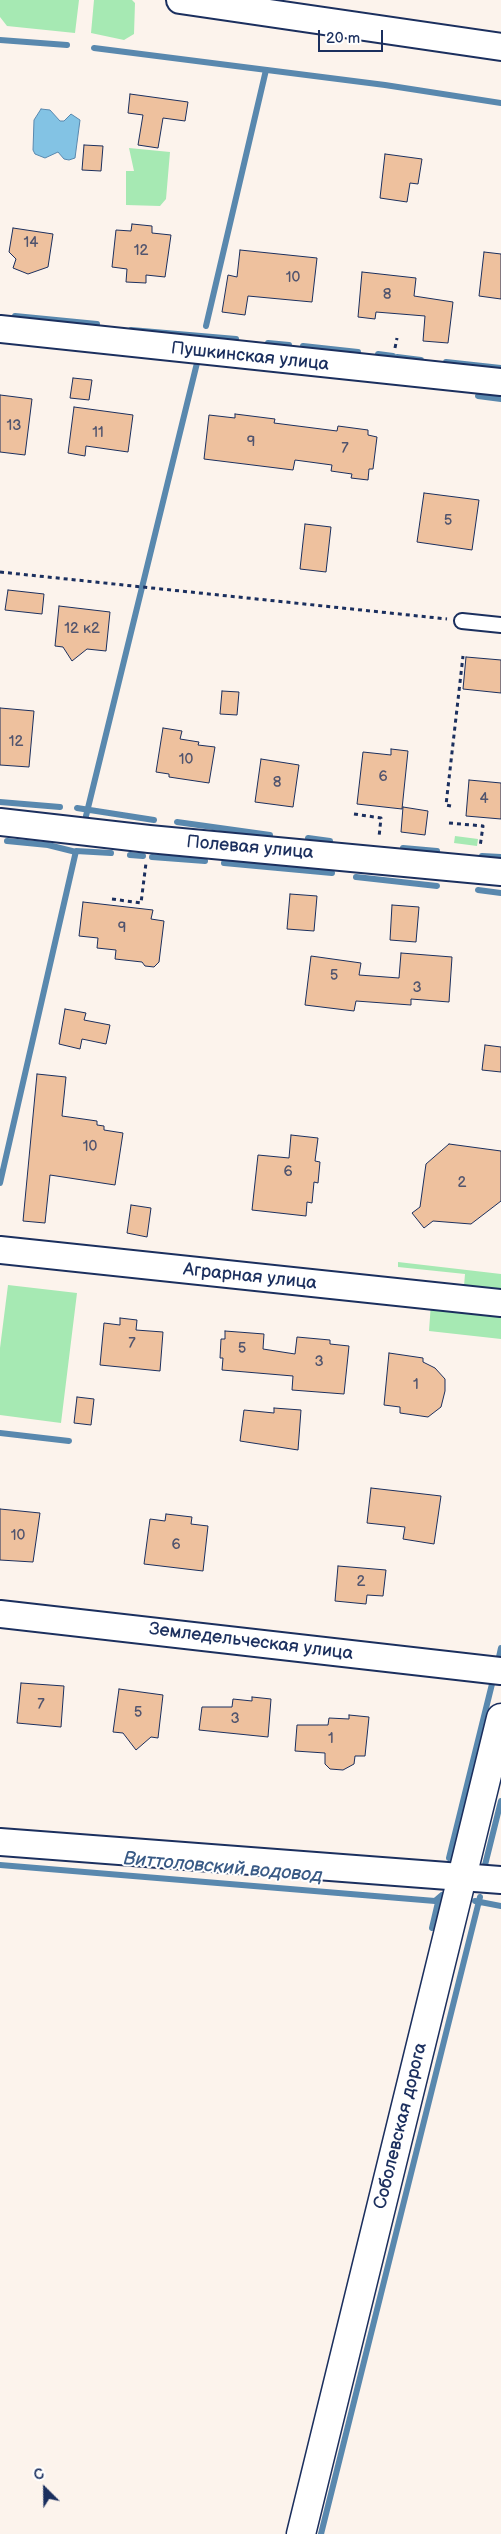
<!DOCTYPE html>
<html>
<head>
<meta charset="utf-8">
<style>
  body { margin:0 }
  #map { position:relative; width:501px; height:2534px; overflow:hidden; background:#fcf3ec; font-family:"Balsamiq Sans",sans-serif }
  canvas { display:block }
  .north { position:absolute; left:20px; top:2464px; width:50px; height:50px; -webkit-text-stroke:4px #fff; paint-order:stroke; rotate:337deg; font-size:14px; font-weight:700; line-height:20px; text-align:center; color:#1b2f5e }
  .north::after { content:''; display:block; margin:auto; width:18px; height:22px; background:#1b2f5e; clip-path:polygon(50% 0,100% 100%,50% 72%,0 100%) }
  .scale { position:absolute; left:318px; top:30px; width:65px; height:22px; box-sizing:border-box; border:2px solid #1b2f5e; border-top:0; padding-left:6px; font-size:15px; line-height:18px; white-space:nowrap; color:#1b2f5e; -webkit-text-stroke:4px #fff; paint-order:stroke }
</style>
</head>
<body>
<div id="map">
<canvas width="501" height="2534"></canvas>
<div class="north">С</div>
<div class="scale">20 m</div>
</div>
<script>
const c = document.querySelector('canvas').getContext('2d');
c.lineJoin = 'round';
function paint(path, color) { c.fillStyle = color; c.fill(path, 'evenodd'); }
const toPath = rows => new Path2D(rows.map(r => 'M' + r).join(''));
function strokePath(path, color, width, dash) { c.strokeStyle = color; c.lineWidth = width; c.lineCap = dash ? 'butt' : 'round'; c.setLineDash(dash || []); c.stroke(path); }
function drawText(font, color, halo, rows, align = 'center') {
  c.font = font + ' "Balsamiq Sans",sans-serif'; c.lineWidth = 4; c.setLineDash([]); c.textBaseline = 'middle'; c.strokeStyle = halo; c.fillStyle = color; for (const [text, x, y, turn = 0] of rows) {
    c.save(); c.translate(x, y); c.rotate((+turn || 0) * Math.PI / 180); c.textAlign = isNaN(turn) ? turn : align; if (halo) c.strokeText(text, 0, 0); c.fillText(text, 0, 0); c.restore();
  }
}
const green = toPath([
  [0,0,79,0,75,33,7,26,0,17],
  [94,0,132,0,135,3,134,34,124,40,91,33],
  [129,148,170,152,166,199,160,206,126,205,126,171,134,171],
  [455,836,478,839,477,846,454,843],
  [398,1262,501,1274,501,1293,464,1286,465,1274,398,1267],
  [8,1285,77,1293,61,1423,0,1415,0,1348],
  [431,1303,501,1311,501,1339,429,1331]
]);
const water = toPath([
  [41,109,50,110,60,121,64,121,71,114,80,120,75,158,69,160,64,159,58,152,45,158,35,154,33,150,34,120,41,109]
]);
const stream = toPath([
  [0,40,67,45],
  [94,48,385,85,501,103],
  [15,316,97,324],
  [206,326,266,70],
  [131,330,236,339],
  [268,343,289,345],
  [303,346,358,352],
  [378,354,393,356],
  [397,357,421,360],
  [446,362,501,368],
  [478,396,501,399],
  [0,802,60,807],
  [77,808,154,820],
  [86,816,197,363],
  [177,822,270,835],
  [308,838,330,841],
  [7,841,48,845,76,852],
  [403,848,437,851],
  [130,855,143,856],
  [482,856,501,857],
  [152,857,205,861],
  [224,863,332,873],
  [356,877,437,886],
  [478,890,501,893],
  [0,1183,76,851,111,853],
  [0,1433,69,1441],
  [499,1657,501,1648],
  [449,1858,492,1684],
  [0,1865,435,1901,442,1895],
  [485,1865,501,1801],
  [475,1901,501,1906],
  [432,1928,439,1898],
  [321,2534,480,1897]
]);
const building = toPath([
  [130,94,188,102,185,121,163,118,158,148,138,145,143,115,128,113,130,94],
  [84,145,103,146,101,171,82,170,84,145],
  [385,154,422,159,418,184,410,183,407,202,380,198,385,154],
  [132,224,152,226,152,233,171,235,165,277,146,275,146,283,126,282,127,269,112,267,116,230,131,231,132,224],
  [13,228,53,234,48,267,28,274,13,268,16,259,9,252,13,228],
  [240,250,317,258,312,302,248,296,245,315,222,312,228,275,237,277,240,250],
  [484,252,501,254,501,299,479,296,484,252],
  [362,272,416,278,414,296,453,302,448,343,423,341,425,316,376,312,375,319,358,317,362,272],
  [73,378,92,380,89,400,70,398,73,378],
  [0,395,32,399,25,455,0,452,0,395],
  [74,407,133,415,128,452,86,446,85,456,68,453,74,407],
  [235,414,275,419,274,423,337,431,338,426,368,430,368,435,377,437,373,469,369,469,368,480,351,478,352,474,331,471,332,465,295,460,293,470,204,459,209,415,235,418,235,414],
  [424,493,479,500,472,550,417,542,424,493],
  [305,524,331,527,326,572,300,569,305,524],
  [8,590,44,594,42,614,5,610,8,590],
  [59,606,110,612,106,651,87,649,72,661,63,647,55,646,59,606],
  [466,657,501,660,501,693,463,689,466,657],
  [222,691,239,692,237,715,220,714,222,691],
  [0,708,34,711,29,767,0,765,0,708],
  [163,728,182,731,180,739,199,742,198,745,215,747,209,783,169,777,169,774,156,772,163,728],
  [391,749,408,751,402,809,357,804,363,752,391,755,391,749],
  [261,759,299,765,293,807,255,802,261,759],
  [469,780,501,783,501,819,466,816,469,780],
  [403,807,428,811,425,835,401,832,403,807],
  [290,894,317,896,314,931,287,929,290,894],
  [83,902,153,910,151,919,164,921,159,962,154,967,145,966,142,962,115,959,116,950,97,948,98,938,79,936,83,902],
  [392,905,419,907,416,942,390,940,392,905],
  [401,953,452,957,449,1002,411,999,411,1005,356,1001,354,1011,305,1005,311,956,361,963,359,975,399,978,401,953],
  [65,1009,86,1013,84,1020,110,1025,106,1044,82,1039,80,1049,59,1044,65,1009],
  [485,1045,501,1047,501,1072,482,1070,485,1045],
  [37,1074,66,1077,62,1116,97,1121,97,1125,104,1126,104,1130,123,1133,115,1185,50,1175,45,1223,23,1221,37,1074],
  [291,1135,318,1138,315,1161,320,1162,318,1183,314,1182,312,1203,307,1202,306,1216,252,1210,258,1155,289,1158,291,1135],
  [449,1144,501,1151,501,1201,471,1224,433,1221,424,1228,412,1213,420,1207,426,1164,449,1144],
  [131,1205,151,1208,147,1237,127,1233,131,1205],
  [120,1318,137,1320,136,1330,163,1332,160,1371,100,1365,104,1323,120,1325,120,1318],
  [225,1331,264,1334,263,1349,295,1354,297,1337,330,1340,330,1344,349,1346,344,1394,292,1390,293,1376,222,1370,223,1358,220,1358,221,1339,225,1339,225,1331],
  [389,1353,423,1358,423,1362,435,1368,445,1379,445,1391,441,1407,428,1417,400,1413,400,1407,384,1405,389,1353],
  [77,1397,94,1399,91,1425,74,1423,77,1397],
  [274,1408,301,1410,298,1450,240,1441,244,1410,274,1413,274,1408],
  [371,1488,441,1496,434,1544,403,1539,405,1527,367,1523,371,1488],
  [0,1509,40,1513,33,1562,0,1560,0,1509],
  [166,1514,192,1517,191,1524,208,1526,203,1571,144,1564,150,1519,165,1521,166,1514],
  [338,1566,386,1570,383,1596,367,1595,366,1604,335,1601,338,1566],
  [21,1683,64,1686,61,1727,17,1723,21,1683],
  [119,1689,163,1695,158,1738,151,1737,136,1750,123,1733,113,1732,119,1689],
  [252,1697,271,1699,268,1737,199,1730,202,1707,232,1707,233,1699,252,1701,252,1697],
  [349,1715,369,1717,365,1756,355,1756,354,1764,343,1770,330,1769,325,1764,325,1753,295,1751,297,1725,328,1725,329,1718,349,1719,349,1715]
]);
const path = toPath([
  [395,348,397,338],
  [0,572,447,619],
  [451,806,446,805,463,656],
  [354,814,381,818,379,837],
  [449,823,483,826,480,847],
  [112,899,141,903,146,863]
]);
const service = toPath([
  [462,621,501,625]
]);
const minor = toPath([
  [180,0,501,47],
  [0,329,501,382],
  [0,822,149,839,501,872],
  [0,1250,501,1303],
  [0,1614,501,1671],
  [0,1842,501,1880]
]);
const tertiary = toPath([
  [301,2534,501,1718]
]);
const numberNames = [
  ["14",31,243],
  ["12",141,251],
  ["10",293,278],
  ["8",387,295],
  ["13",14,426],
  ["11",98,433],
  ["9",251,442],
  ["7",345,449],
  ["5",448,521],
  ["12 к2",82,629],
  ["12",16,742],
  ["10",186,760],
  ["6",383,777],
  ["8",277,783],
  ["4",484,799],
  ["9",122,928],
  ["5",334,976],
  ["3",417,988],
  ["10",90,1147],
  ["6",288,1172],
  ["2",462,1183],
  ["7",132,1344],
  ["5",242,1349],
  ["3",319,1362],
  ["1",416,1385],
  ["10",18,1536],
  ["6",176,1545],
  ["2",361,1582],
  ["7",41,1705],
  ["5",138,1713],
  ["3",235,1719],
  ["1",331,1739]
];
const streetNames = [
  ["Пушкинская улица",250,357,6],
  ["Полевая улица",250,848,5],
  ["Аграрная улица",250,1277,6],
  ["Земледельческая улица",251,1642,7],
  ["Соболевская дорога",401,2126,-76]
];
const waterNames = [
  ["Виттоловский водовод",223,1868,5]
];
paint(green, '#a6e9b3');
paint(water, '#83c3e4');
strokePath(water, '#5988ae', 1);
strokePath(stream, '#5988ae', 6);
paint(building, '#eec19e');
strokePath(building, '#1b2f5e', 1);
strokePath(service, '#1b2f5e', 18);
strokePath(minor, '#1b2f5e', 30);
strokePath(tertiary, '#1b2f5e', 31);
strokePath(path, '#1b2f5e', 3, [4, 4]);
strokePath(service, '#fff', 14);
strokePath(minor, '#fff', 26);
strokePath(tertiary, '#fff', 28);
drawText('15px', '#50546e', null, numberNames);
drawText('18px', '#1b2f5e', '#fff', streetNames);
drawText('italic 19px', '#3a5b86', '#fff', waterNames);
</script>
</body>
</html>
